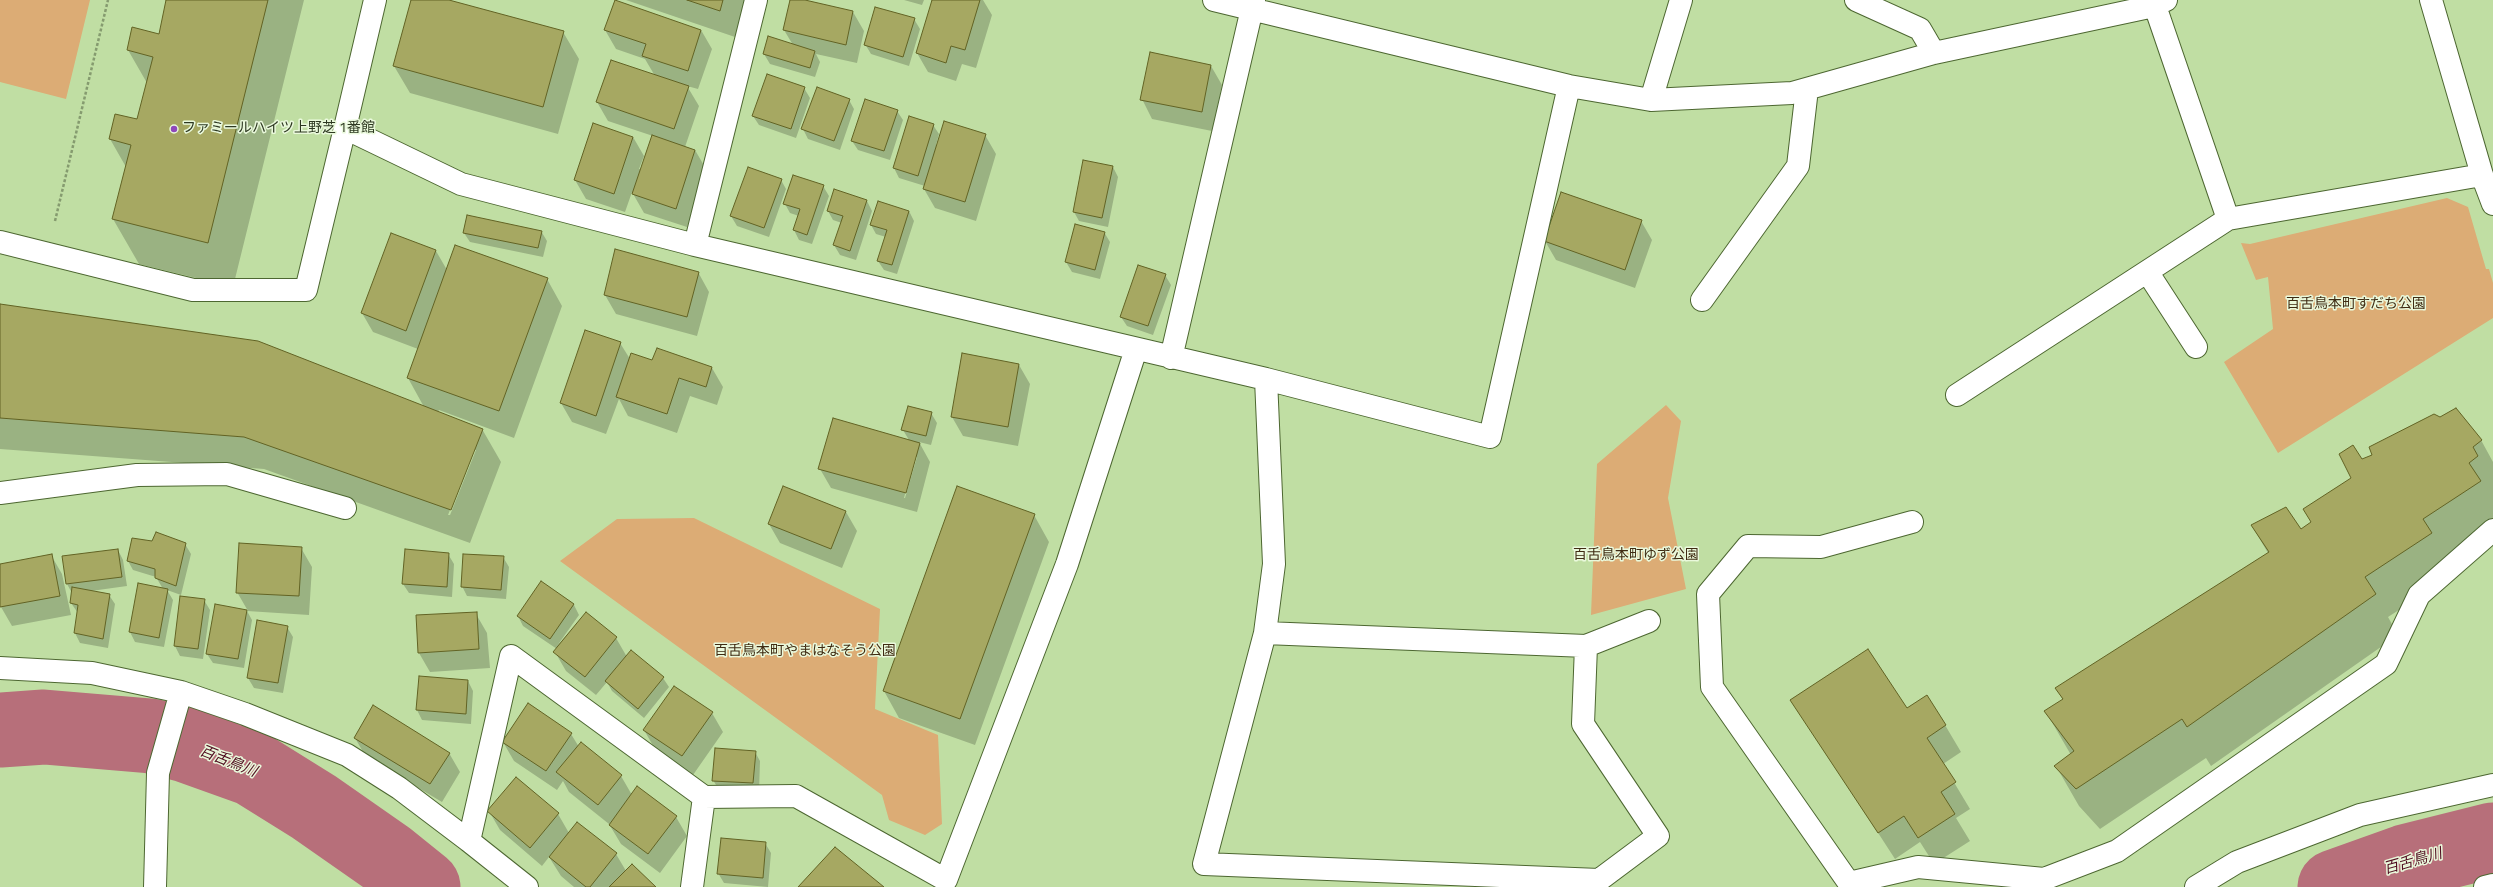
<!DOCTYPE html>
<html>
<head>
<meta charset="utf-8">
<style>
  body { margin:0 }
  canvas { display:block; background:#c0dea3 }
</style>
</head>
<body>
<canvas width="2493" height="887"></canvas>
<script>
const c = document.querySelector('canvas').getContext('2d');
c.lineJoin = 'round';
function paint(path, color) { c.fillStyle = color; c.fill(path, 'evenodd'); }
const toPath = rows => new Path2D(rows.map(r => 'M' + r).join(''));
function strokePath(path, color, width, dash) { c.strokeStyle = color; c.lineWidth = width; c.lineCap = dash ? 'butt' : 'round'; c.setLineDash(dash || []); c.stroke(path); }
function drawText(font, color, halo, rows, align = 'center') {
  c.font = font + ' "Titillium Web","Noto Sans JP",sans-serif'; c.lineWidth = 3; c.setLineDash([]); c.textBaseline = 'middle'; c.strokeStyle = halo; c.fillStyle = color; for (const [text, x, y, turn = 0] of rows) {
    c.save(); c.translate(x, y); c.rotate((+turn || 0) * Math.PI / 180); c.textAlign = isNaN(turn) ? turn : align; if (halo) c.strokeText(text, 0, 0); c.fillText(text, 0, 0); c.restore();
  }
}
const green = toPath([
  [0,0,90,0,66,99,0,82],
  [2447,198,2468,207,2486,269,2489,269,2493,283,2493,318,2278,453,2224,362,2273,329,2268,277,2256,280,2241,243,2250,244],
  [1666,405,1681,421,1668,498,1686,589,1591,615,1597,464],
  [694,518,880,609,875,709,938,735,942,824,925,835,889,820,882,795,560,561,617,519]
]);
const shadow = toPath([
  [168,0,304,0,233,287,139,264,113,219,126,167,110,139,138,121,147,83,128,50,159,35],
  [412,0,445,0,563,32,579,59,558,134,410,93,394,66],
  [626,0,747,0,735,37],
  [791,0,800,0,853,12,864,31,857,63,816,54,820,62,815,77,770,64,764,54,793,45,784,30],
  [904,0,924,0,922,5],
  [933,0,983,0,992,15,976,68,962,64,956,81,928,72,917,53],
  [914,19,920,29,909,66,871,54,865,44],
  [605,30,701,30,712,49,698,89,687,86,699,106,685,147,695,150,706,169,687,227,644,213,632,192,625,212,586,199,575,180,633,137,644,156,639,169,641,169,653,136,608,121,597,102,655,76,645,59,616,49],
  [1151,54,1211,66,1222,85,1212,131,1152,119,1142,99],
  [804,88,810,98,796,138,759,125,753,116],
  [849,100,854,109,840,150,808,139,803,129],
  [897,111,903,120,890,160,858,150,852,141],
  [909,117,933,125,939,134,936,145,937,145,985,135,996,154,976,221,935,208,924,189,925,186,899,178,894,168],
  [1113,167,1118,177,1108,227,1079,221,1074,212],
  [781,180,786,189,769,237,737,226,731,216],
  [823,186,829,196,812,244,799,240,794,230,799,216,790,213,785,204],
  [835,190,867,201,872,211,856,260,840,255,834,245,842,223,833,220,828,211],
  [909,211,914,221,897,274,884,270,878,261,886,237,876,234,871,225],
  [1641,221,1652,240,1635,288,1556,260,1545,241],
  [541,231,547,241,543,257,470,242,464,233],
  [1104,232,1110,242,1100,279,1072,272,1066,262],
  [392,234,436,251,447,270,547,279,562,306,514,438,439,410,438,412,482,429,501,462,470,543,264,469,0,449,0,305,424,407,408,378,418,349,373,332,362,313],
  [474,450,476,450,450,515,448,515],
  [698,272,709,292,697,336,616,314,605,295],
  [1165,275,1171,285,1153,335,1127,326,1121,317],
  [586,331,620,343,630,359,653,361,657,349,712,368,723,387,717,405,690,396,677,433,628,416,619,399,606,434,572,422,561,403],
  [1019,365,1030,384,1018,446,963,436,952,417],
  [931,413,937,423,931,445,919,442,930,462,917,512,831,488,820,469,909,440,903,430],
  [915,457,917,457,905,498,904,498],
  [2481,440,2493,462,2493,528,2455,574,2388,617,2398,635,2211,766,2206,758,2100,829,2079,806,2056,766,2071,755,2046,712,2063,700,2056,688,2268,553,2252,526,2301,530,2312,522,2352,478,2362,460],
  [784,487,846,512,857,531,842,568,780,543,769,524],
  [1034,515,1049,542,975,745,899,718,884,691],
  [153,542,185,544,191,554,181,595,167,590,173,600,164,647,135,642,130,632,163,589,156,577,133,570,128,561],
  [301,548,312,567,309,615,247,611,252,620,244,668,213,663,207,654,216,605,248,611,237,592],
  [118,550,123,560,127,586,91,591,109,595,115,604,108,648,80,643,75,633,78,613,71,603,72,593,67,584,63,557],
  [448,554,454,564,452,597,409,593,403,584],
  [51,555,62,574,71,615,12,626,1,607,0,565],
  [503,557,509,567,506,599,467,596,462,586],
  [541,583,574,605,579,615,557,646,586,613,616,638,627,657,663,678,669,687,644,718,612,691,607,682,596,695,566,671,555,652,557,649,523,626,518,616],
  [181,597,204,600,210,610,203,659,180,656,175,646],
  [476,614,487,633,490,668,430,672,419,653],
  [287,627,293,637,283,693,254,688,248,678],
  [468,681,473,691,471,724,422,720,417,710],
  [1792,700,1945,725,1961,752,1943,764,1970,809,1956,818,1970,841,1934,864,1920,842,1895,859],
  [712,713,723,732,693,775,655,749,644,730],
  [571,734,579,747,621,776,632,795,676,817,687,836,660,873,621,844,609,824,569,792,563,781,557,790,514,761,503,742],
  [355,738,449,753,460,772,442,802,366,757],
  [755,752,760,761,759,792,719,790,713,780],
  [517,778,558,814,569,833,616,854,626,871,654,887,574,887,561,876,549,857,542,866,500,830,489,811],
  [765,843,771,853,768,887,724,883,718,873]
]);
const river = toPath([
  [0,730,44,727,151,736,186,745,253,769,314,807,387,858,423,887],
  [2335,887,2405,862,2493,840]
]);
const building = toPath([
  [166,0,268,0,208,243,112,219,131,145,109,139,115,114,137,119,153,57,127,50,132,27,159,34,166,0],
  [411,0,449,0,564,31,543,107,393,66,411,0],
  [615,0,701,30,688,71,642,56,646,44,604,30,615,0],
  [687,0,723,0,720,11,687,0],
  [790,0,805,0,853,11,846,45,783,30,790,0],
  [932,0,980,0,965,50,951,46,946,63,916,53,932,0],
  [875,7,915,18,903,57,864,45,875,7],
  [768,36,815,51,810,68,763,54,768,36],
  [1150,52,1211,65,1202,112,1140,100,1150,52],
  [611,60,689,86,674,129,596,102,611,60],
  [767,74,805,87,791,129,752,116,767,74],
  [817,87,850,99,834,141,801,129,817,87],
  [865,99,898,110,884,151,851,141,865,99],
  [909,116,934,124,918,176,893,168,909,116],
  [944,121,986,134,965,202,923,189,944,121],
  [593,123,633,137,614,194,574,180,593,123],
  [652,135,695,150,676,209,632,194,652,135],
  [1083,160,1113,166,1102,218,1073,212,1083,160],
  [748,167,782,179,764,228,730,216,748,167],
  [793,175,824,185,807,235,793,230,800,209,783,204,793,175],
  [834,189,867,200,850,251,833,245,843,216,827,211,834,189],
  [1561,192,1642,220,1625,270,1544,241,1561,192],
  [878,201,909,211,892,265,877,261,887,230,870,225,878,201],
  [467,215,542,231,538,248,463,233,467,215],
  [1075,224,1105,232,1095,270,1065,262,1075,224],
  [391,233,436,250,406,331,361,313,391,233],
  [455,245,548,278,499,411,407,378,455,245],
  [615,249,699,272,687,317,604,295,615,249],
  [1138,265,1166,274,1148,326,1120,317,1138,265],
  [0,304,258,341,483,429,451,510,244,437,0,418,0,304],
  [585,330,621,342,596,416,560,403,585,330],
  [657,348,712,367,706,387,679,378,667,414,616,397,631,353,652,360,657,348],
  [962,353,1019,364,1008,427,951,417,962,353],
  [908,406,932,412,926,436,901,430,908,406],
  [2456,408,2482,440,2473,447,2478,456,2469,463,2481,481,2423,519,2432,533,2365,577,2376,594,2187,727,2182,719,2076,789,2054,766,2074,751,2044,711,2063,699,2055,688,2269,552,2251,525,2286,507,2301,529,2311,522,2303,509,2351,478,2339,454,2353,445,2362,459,2372,455,2369,447,2434,414,2440,417,2456,408],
  [833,418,920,443,906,493,818,469,833,418],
  [783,486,846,511,831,549,768,524,783,486],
  [957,486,1035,514,960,719,883,691,957,486],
  [156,532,186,543,176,586,155,578,155,569,127,561,132,538,152,541,156,532],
  [239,543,302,547,299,596,236,593,239,543],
  [118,549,122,577,66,584,62,556,118,549],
  [405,549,449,553,447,587,402,584,405,549],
  [52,554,60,596,0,607,0,564,52,554],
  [463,554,504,556,501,590,461,587,463,554],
  [541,581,574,604,550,639,517,616,541,581],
  [138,583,168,589,159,638,129,632,138,583],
  [72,587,110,594,103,639,74,633,78,605,70,603,72,587],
  [180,596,205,599,198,649,174,646,180,596],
  [215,604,247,610,238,659,206,654,215,604],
  [477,612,479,649,418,653,416,615,477,612],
  [586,612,617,637,585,677,553,652,586,612],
  [257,620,288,626,278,683,247,678,257,620],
  [1868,649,1907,708,1927,695,1946,725,1927,738,1956,782,1941,792,1955,814,1918,838,1904,816,1878,833,1790,700,1868,649],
  [631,650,664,677,638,709,605,681,631,650],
  [419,676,468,680,466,714,416,710,419,676],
  [674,686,713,712,682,756,643,730,674,686],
  [528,703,572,733,546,771,502,742,528,703],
  [373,705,450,753,430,784,354,738,373,705],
  [581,742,622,775,598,805,556,772,581,742],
  [715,748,756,751,753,783,712,781,715,748],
  [516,777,559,813,530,848,487,811,516,777],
  [637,786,677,816,648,854,609,825,637,786],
  [577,822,617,853,590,887,586,887,549,857,577,822],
  [721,838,766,842,763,878,717,874,721,838],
  [835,847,884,887,798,887,835,847],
  [632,864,656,887,609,887,632,864]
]);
const path = toPath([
  [55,221,108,0]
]);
const minor = toPath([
  [375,0,345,128,461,184,695,245,1266,379,1490,437,1569,86],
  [1214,0,1569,86,1651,100,1792,93,1934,53,2154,6,2166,0],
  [1856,0,1920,29,1934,53],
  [2153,0,2228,219],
  [2431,0,2482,175,2493,204],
  [1651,100,1681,0],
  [0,242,193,290,306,290,345,128],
  [695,245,756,0],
  [2148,273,2196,347],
  [1702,300,1798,166,1807,89],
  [1171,358,1254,0],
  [1957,395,2228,219,2482,175],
  [0,493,137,475,227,474,345,508],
  [1912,522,1821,547,1748,546,1708,594,1712,687,1849,883,1918,867,2044,879,2117,851,2386,664,2419,595,2493,530],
  [1265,633,1586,646,1583,724,1658,836,1599,880,1204,864,1265,633,1274,564,1266,379],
  [1586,646,1649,621],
  [0,668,92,673,181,692,245,714,347,755,399,788,469,841],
  [155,887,158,773,181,692],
  [527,887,469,841,511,656,704,797],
  [692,887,704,797,796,796,946,880,1067,564,1136,349],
  [2196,887,2237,862,2360,815,2493,785],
  [2485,887,2493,885]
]);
const markers = [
  [174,129,4,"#8f48bb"]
];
const poiNames = [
  ["ファミールハイツ上野芝 1番館",182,129]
];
const parkNames = [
  ["百舌鳥本町すだち公園",2356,305],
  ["百舌鳥本町ゆず公園",1636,556],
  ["百舌鳥本町やまはなそう公園",805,652]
];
const waterNames = [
  ["百舌鳥川",228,762,22],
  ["百舌鳥川",2413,862,-16]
];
paint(green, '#dcac75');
paint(shadow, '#0003');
strokePath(river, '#b76f7a', 75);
paint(building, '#a6a862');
strokePath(building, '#626324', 1);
strokePath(minor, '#4d6731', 24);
strokePath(path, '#859b6f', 2.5, [3, 2]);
strokePath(minor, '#fff', 22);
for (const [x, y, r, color] of markers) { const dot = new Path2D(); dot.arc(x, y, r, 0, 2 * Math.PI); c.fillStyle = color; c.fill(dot); strokePath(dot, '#eaf9dc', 1.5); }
drawText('14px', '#2d3821', '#eaf9dc', poiNames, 'left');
drawText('14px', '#3f2b12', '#eaf9dc', parkNames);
drawText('italic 15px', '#500d20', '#eaf9dc', waterNames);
</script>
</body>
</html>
